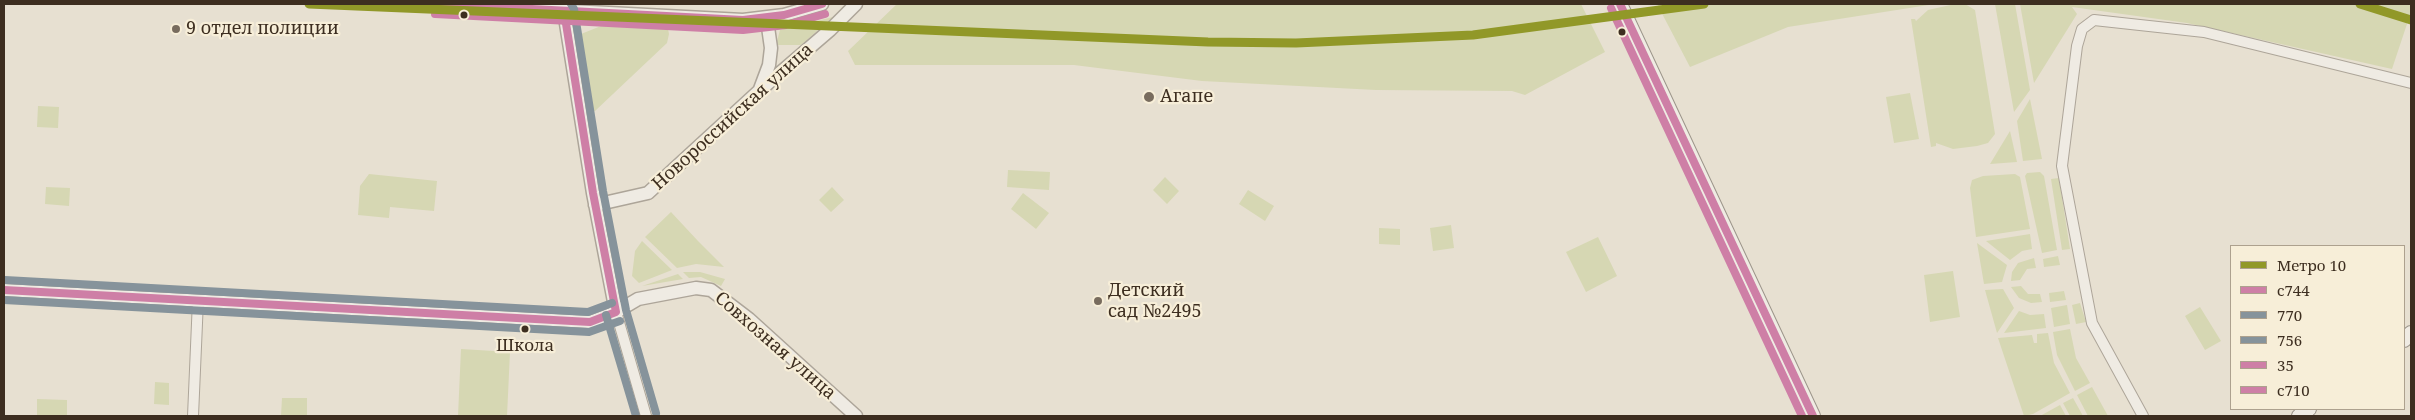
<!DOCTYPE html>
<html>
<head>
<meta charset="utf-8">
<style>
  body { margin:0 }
  #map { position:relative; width:2415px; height:420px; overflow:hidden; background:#e7e0d1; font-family:"Noto Serif",serif }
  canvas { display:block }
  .frame { position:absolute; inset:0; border:5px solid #3d2e20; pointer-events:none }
  .legend { position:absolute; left:2230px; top:245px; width:175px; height:165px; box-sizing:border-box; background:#f7eed8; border:1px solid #ada18e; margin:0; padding:6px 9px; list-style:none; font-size:15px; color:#3d2e20 }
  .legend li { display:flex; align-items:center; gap:10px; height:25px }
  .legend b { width:25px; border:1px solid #ada18e }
</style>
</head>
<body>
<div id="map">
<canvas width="2415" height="420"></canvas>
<div class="frame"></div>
<ul class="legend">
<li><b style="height:6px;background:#919828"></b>Метро 10</li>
<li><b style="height:6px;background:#ce7fa6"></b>с744</li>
<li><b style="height:6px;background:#86939b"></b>770</li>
<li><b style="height:6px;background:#86939b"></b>756</li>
<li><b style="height:6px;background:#ce7fa6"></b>35</li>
<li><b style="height:6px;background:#ce7fa6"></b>с710</li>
</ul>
</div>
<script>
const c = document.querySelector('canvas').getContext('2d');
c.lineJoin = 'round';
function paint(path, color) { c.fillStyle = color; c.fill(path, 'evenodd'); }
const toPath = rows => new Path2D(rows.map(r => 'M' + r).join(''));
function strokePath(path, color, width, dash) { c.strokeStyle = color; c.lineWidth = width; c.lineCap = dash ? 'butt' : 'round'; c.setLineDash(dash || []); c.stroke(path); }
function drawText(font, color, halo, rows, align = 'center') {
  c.font = font + ' "Noto Serif",serif'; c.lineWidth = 4.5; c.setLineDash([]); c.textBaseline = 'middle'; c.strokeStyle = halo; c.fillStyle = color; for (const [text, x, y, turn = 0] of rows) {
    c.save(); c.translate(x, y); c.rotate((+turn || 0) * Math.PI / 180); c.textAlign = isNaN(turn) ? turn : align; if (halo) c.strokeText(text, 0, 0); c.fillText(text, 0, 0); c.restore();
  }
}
const green = toPath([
  [897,4,1581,4,1605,52,1525,95,1512,91,1376,90,1202,81,1074,65,855,65,848,51],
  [1657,4,1935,4,1788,27,1690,67],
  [1955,4,1965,4,1975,10,1995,134,1988,143,1977,146,1953,149,1936,143,1936,146,1931,147,1911,19,1915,19,1916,21,1928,10],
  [1995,4,2015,4,2030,90,2014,112],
  [2020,4,2411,4,2411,12,2392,69,2187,23,2072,7,2077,14,2034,83],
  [833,17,801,45,776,45,780,30],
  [601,26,668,29,669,34,667,43,595,111,590,110,579,44,581,34],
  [1910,93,1919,139,1894,143,1886,97],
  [2030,99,2042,159,2023,161,2017,121],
  [38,106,59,107,58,128,37,127],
  [2010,131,2017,162,1990,164],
  [1008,170,1050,172,1049,190,1007,187],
  [2040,172,2044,176,2057,250,2042,253,2025,176,2027,173],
  [369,174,437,181,434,211,390,207,389,218,358,215,360,186],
  [2015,174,2020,177,2030,229,1976,237,1970,188,1972,180,1983,176],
  [1165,177,1179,191,1167,204,1153,190],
  [2059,178,2070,249,2062,250,2051,179],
  [46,187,70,188,69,206,45,204],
  [832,187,844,200,831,212,819,200],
  [1248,190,1274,206,1265,221,1239,204],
  [1023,193,1049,213,1036,229,1011,209],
  [671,212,698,241,724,267,696,264,677,268,645,237],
  [1451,225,1454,248,1433,251,1430,228],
  [1379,228,1400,229,1400,245,1379,244],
  [2030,234,2032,249,2022,251,2010,260,1986,241],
  [1598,237,1617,276,1586,292,1566,252],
  [642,241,672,270,639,283,632,276,635,251],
  [1977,243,2007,265,2002,282,1984,284],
  [2058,256,2060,265,2044,267,2043,259],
  [2034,258,2036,268,2027,269,2020,280,2011,281,2012,272,2018,263],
  [1953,271,1960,317,1930,322,1924,275],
  [683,272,700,272,725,279,721,286,701,277,689,278],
  [678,274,683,279,642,286],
  [2021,286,2028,294,2040,294,2042,302,2031,303,2019,298,2011,287],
  [2003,289,2014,308,1997,333,1985,290],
  [2064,291,2066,300,2050,302,2049,293],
  [2080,303,2086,322,2076,324,2072,305],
  [2067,305,2070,324,2054,327,2051,308],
  [2200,307,2221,341,2205,350,2185,316],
  [2019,311,2030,315,2044,314,2046,328,2004,333],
  [2070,329,2076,358,2090,383,2075,391,2057,355,2053,332],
  [2048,333,2054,363,2070,393,2033,414,2024,416,1998,338,2032,335,2034,343,2037,343,2037,334],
  [461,349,510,352,507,416,458,416],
  [155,382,169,383,169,405,154,404],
  [2092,387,2108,416,2088,416,2077,395],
  [282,398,307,398,307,416,281,416],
  [2073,398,2083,416,2070,416,2063,403],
  [37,399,67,400,67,416,37,416],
  [2060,405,2066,416,2040,416]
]);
const minor = toPath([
  [616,312,646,416],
  [193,416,198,300],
  [2143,416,2092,323,2062,166,2077,46,2082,29,2094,20,2204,32,2411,83]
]);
const tertiary = toPath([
  [436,4,743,20,784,15,822,4],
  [564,11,593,193,616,312],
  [760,89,769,65,771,48,768,27,760,19],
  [595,205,648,193,759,91,830,30,856,4],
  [4,290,590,322,616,312,638,299,696,288,711,290,749,319,856,416]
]);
const secondary = toPath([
  [1620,4,1813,416],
  [2404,340,2411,333],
  [2299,416,2309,409]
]);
const bus1 = toPath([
  [436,4,743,20,784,15,822,4],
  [4,290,590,322,616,312,593,193,564,11]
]);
const bus2 = toPath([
  [4,300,589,332,620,321],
  [606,315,636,416]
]);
const bus3 = toPath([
  [571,4,574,9,603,191,626,310,656,413],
  [5,280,588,312,612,303]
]);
const bus4 = toPath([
  [1611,8,1802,416],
  [435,14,743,30,786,25,825,14]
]);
const bus5 = toPath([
  [1620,4,1813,416]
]);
const metro1 = toPath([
  [309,4,1208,42,1296,43,1473,35,1704,4],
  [2360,4,2411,20]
]);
const markers = [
  [464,15,4.5,"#3d2e20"],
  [176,29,5,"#786c5e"],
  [1622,32,4.5,"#3d2e20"],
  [1149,97,6,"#786c5e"],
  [1098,301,5,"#786c5e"],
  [525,329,4.5,"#3d2e20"]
];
const busNames = [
  ["Школа",525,346]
];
const poiNames = [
  ["9 отдел полиции",186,29],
  ["Агапе",1160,97],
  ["Детский",1108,291],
  ["сад №2495",1108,312]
];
const streetNames = [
  ["Новороссийская улица",733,117,-42],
  ["Совхозная улица",775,346,41]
];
paint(green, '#d6d7b3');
strokePath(minor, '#ada599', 12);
strokePath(tertiary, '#ada599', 15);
strokePath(secondary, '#9c958a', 16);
strokePath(minor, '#efebe3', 10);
strokePath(tertiary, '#efebe3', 12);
strokePath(secondary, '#efebe3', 14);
strokePath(bus1, '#ce7fa6', 8);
strokePath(bus2, '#86939b', 8);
strokePath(bus3, '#86939b', 8);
strokePath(bus4, '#ce7fa6', 8);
strokePath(bus5, '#ce7fa6', 8);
strokePath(metro1, '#919828', 9);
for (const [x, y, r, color] of markers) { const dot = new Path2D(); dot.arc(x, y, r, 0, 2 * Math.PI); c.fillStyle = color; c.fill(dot); strokePath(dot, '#f7eed8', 2); }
drawText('17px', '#3d2e20', '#f7eed8', busNames);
drawText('18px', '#3d2e20', '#f7eed8', poiNames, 'left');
drawText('18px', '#3d2e20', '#f7eed8', streetNames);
</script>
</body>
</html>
